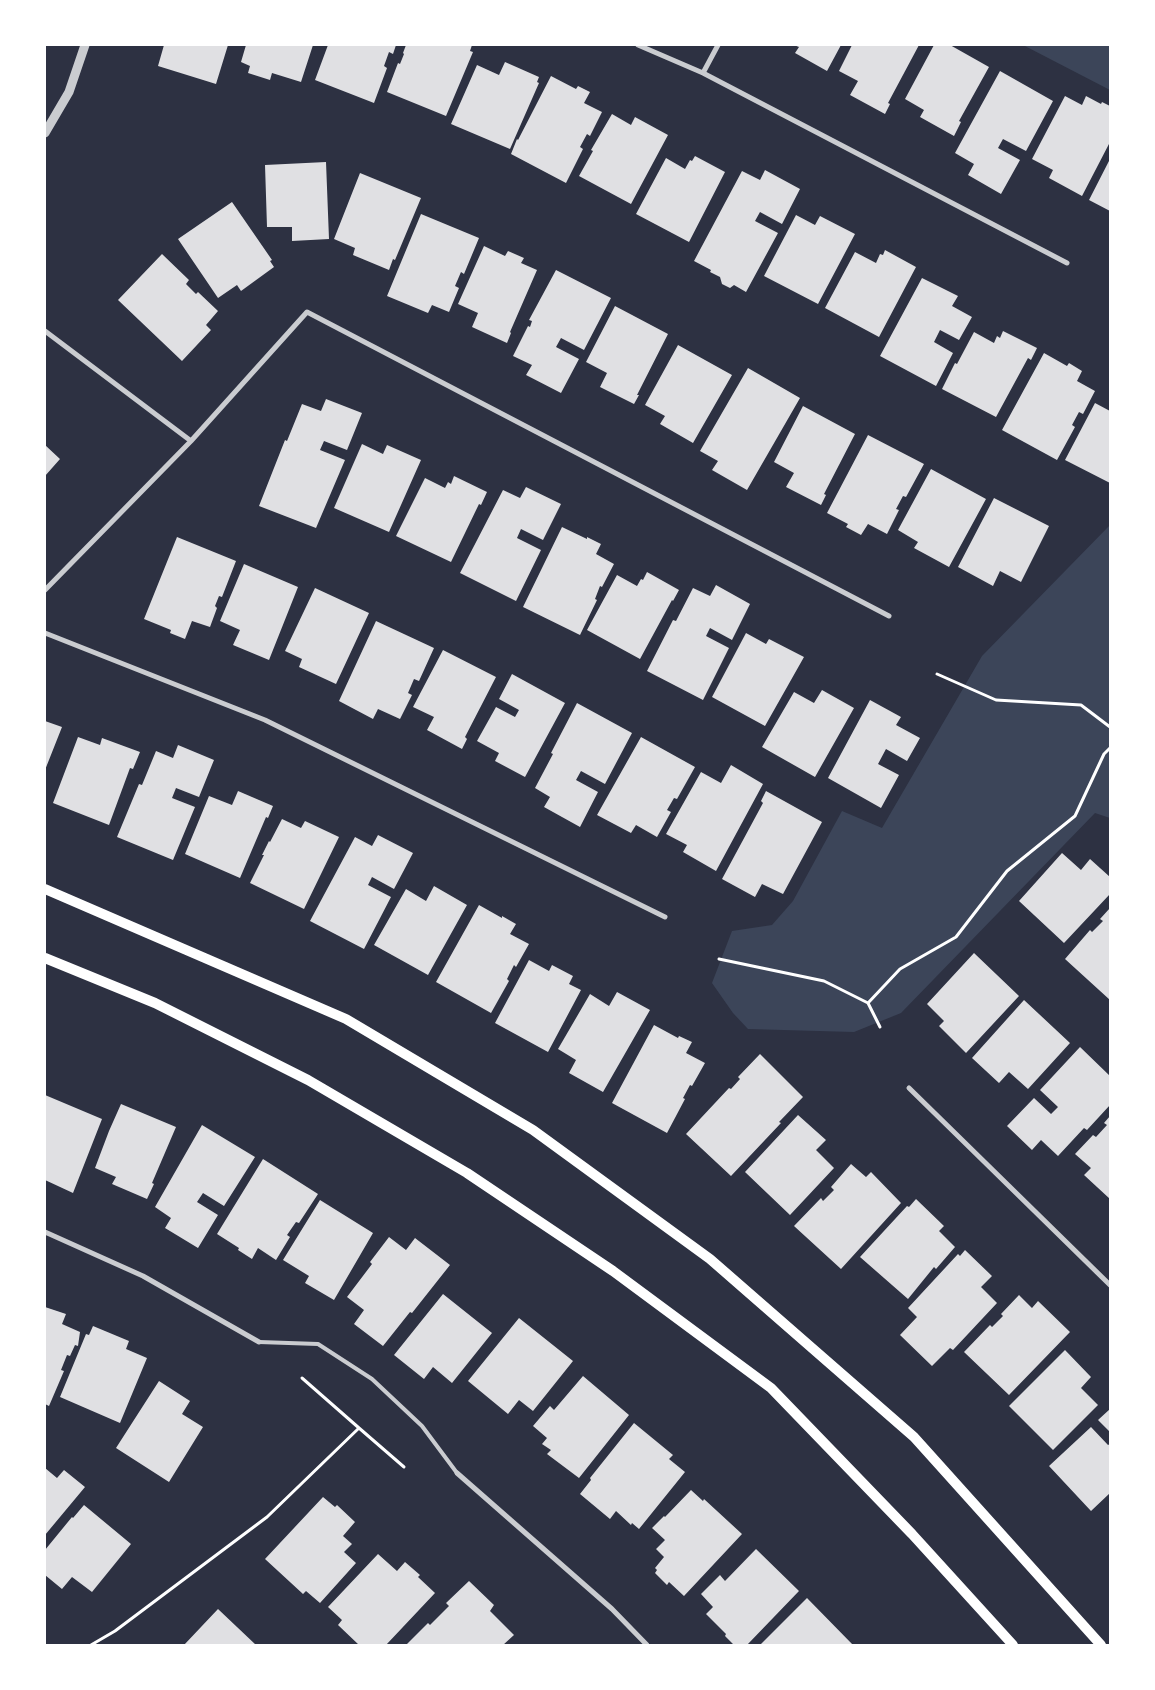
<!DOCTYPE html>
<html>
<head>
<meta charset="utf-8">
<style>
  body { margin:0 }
  #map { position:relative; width:1155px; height:1690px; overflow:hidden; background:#2d3142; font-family:"Noto Sans",sans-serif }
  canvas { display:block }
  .frame { position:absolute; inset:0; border:46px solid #fff; pointer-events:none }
</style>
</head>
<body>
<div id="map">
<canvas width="1155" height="1690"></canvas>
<div class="frame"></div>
</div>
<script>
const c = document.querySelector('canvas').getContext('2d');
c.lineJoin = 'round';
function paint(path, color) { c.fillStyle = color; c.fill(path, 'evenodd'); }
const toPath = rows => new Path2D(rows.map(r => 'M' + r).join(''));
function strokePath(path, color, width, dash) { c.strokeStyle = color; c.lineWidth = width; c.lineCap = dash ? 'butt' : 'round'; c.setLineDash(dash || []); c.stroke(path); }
const green = toPath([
  [1023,45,1110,45,1110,90],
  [1110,525,1110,818,1095,813,901,1013,854,1032,748,1029,733,1013,712,983,732,931,772,925,793,901,842,811,882,828,982,656]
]);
const building = toPath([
  [164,45,228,45,216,84,158,66],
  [246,45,313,45,301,82,272,73,270,80,248,73,250,66,241,62],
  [328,45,396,45,393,54,389,52,384,66,387,68,374,103,315,80],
  [406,45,472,45,470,51,473,52,446,116,387,92,398,63,400,64,404,54,403,53],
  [794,45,841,45,827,71,795,53,799,47],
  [852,45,919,45,888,103,890,104,885,114,850,95,858,81,839,71],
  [934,45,950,45,989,67,959,121,961,122,954,136,920,117,924,110,905,99],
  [505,62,539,77,537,82,539,83,510,149,451,124,477,65,499,75],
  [1000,71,1053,101,1026,151,1003,139,998,148,1020,160,1001,194,968,175,974,164,955,153],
  [551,76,576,89,578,86,590,92,584,103,602,112,590,136,587,134,580,147,583,149,566,183,511,154,517,139,518,140],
  [1065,96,1082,105,1086,96,1101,104,1102,102,1110,106,1110,142,1082,196,1049,178,1053,170,1032,159],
  [612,114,631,125,635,117,668,135,631,204,579,176,593,151,591,150],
  [695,156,725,172,689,242,636,214,666,158,685,169,690,160,692,161],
  [1110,159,1110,211,1089,200],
  [326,162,329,239,292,241,292,227,267,227,265,165],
  [765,170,800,189,782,224,760,212,755,221,778,233,746,292,734,285,730,288,722,284,720,277,710,272,711,270,694,261,742,171,760,180],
  [360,173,421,198,395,260,393,259,389,270,353,255,355,248,334,239],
  [232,202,272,260,270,261,274,267,241,291,237,285,218,298,178,239],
  [421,214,479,238,464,274,461,272,455,286,459,288,449,312,432,305,428,313,387,296],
  [796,215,815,225,820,216,855,234,818,304,764,276],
  [484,246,505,256,508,251,524,258,521,263,537,270,510,332,511,333,507,343,472,327,478,313,458,304],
  [885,250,916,267,879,337,825,308,855,252,876,263,880,254,883,255],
  [162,254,189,280,186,284,196,294,198,292,218,311,206,325,211,330,182,361,118,300],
  [556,270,611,298,584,350,561,338,556,347,579,359,561,393,526,375,532,365,513,356,528,326,530,327,532,321,529,320],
  [922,278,958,296,952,306,972,317,959,340,940,330,934,342,953,353,936,386,880,356],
  [615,306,668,334,637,395,639,395,634,404,600,387,607,373,586,362],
  [1003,331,1037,348,1031,360,1028,358,996,417,942,389,955,363,957,364,974,332,994,343,997,336,1000,338],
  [678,345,732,375,693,443,660,424,665,416,645,405],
  [1044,353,1067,366,1069,363,1082,371,1077,381,1095,391,1083,414,1079,412,1072,425,1075,427,1057,460,1002,430],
  [748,368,800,398,747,490,712,470,718,461,700,451],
  [326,399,362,413,347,450,324,441,320,450,345,460,316,528,259,506,285,440,287,441,302,404,321,411],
  [1095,403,1110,411,1110,483,1065,460],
  [803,406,855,434,824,494,826,495,821,505,786,487,794,473,774,462],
  [868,435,924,464,906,497,903,496,896,509,899,510,887,534,868,524,861,535,846,527,848,524,827,513],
  [362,444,383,454,387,445,421,460,389,532,334,508],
  [45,445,60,459,45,476],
  [931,469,986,499,949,567,914,548,918,542,898,530],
  [454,476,487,492,481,505,479,504,451,562,396,536,425,478,445,488,448,482,451,484],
  [526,487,561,504,543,540,521,529,517,538,541,550,516,601,460,573,503,490,520,498],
  [994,498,1049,526,1021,582,1000,571,993,586,958,567],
  [562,527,587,539,587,537,601,544,596,554,614,564,602,587,600,586,595,599,597,600,580,635,523,607],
  [177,537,236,561,222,597,219,596,215,606,217,608,210,627,192,621,185,639,170,633,171,630,144,619],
  [244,564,298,587,269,660,233,645,240,630,220,621],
  [647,572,679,590,673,601,672,600,640,659,587,630,617,575,637,586,641,579,643,580],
  [716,585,750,604,732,640,710,628,706,636,729,648,703,700,647,671,673,620,676,621,693,588,710,596],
  [315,588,369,613,336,684,299,667,302,659,285,651],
  [376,621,434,648,419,681,414,679,408,693,412,695,400,719,378,709,373,719,339,701],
  [746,633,766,644,769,639,804,657,765,726,712,697],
  [443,650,496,677,465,737,467,739,462,749,427,730,434,717,413,707],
  [512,674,565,703,525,777,495,761,499,753,477,741,496,707,515,717,519,710,499,699],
  [822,690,854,708,815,777,762,747,794,692,814,703],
  [870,700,901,717,896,725,920,738,907,761,886,749,878,764,899,775,881,808,828,778],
  [577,703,632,733,605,784,581,771,576,780,598,792,580,827,544,807,550,797,535,788,553,754,551,753],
  [45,721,62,727,45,770],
  [78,737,100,745,102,738,140,752,133,769,130,768,109,825,53,803],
  [641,737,695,767,677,799,674,798,667,810,671,812,657,837,636,825,631,833,597,815],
  [178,745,214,760,199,797,176,788,172,798,195,807,173,860,117,837,139,784,142,785,156,751,173,758],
  [731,765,763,784,716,871,683,852,687,845,666,834,701,772,721,783],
  [238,791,273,806,268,818,266,817,240,878,185,854,209,796,232,805],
  [766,791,822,822,783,894,762,884,755,897,722,879,763,803,761,801],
  [282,819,301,828,305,821,339,837,304,909,250,883,264,855,262,855,269,841,270,842],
  [378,835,413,853,394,889,372,877,368,885,391,897,364,949,310,921,355,837,372,846],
  [1062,853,1081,870,1090,859,1110,877,1110,894,1064,943,1019,901],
  [434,886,467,905,428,975,374,945,406,889,426,901],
  [479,905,502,918,502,916,516,924,510,934,529,944,516,967,514,965,507,979,509,981,491,1013,436,982],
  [1110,908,1110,1000,1065,959,1090,930,1092,932,1103,921,1100,919],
  [974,953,1019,996,966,1053,939,1026,944,1021,927,1004],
  [529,960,549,971,552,965,573,976,569,984,581,990,548,1052,495,1023],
  [617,992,650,1010,603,1092,569,1073,576,1060,558,1049,590,994,609,1006],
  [1024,1000,1070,1043,1028,1089,1009,1072,999,1083,972,1058],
  [654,1025,678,1038,679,1036,692,1042,686,1053,705,1063,692,1086,690,1085,683,1098,685,1099,667,1133,612,1103],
  [1080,1047,1110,1076,1110,1105,1087,1130,1084,1128,1058,1156,1041,1140,1032,1150,1007,1126,1034,1098,1051,1114,1058,1107,1040,1090],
  [760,1054,803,1097,779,1122,781,1123,731,1176,686,1134,729,1088,731,1089,740,1079,738,1077],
  [45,1095,102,1119,73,1193,45,1180],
  [121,1104,176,1127,152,1183,154,1184,147,1199,112,1184,116,1177,95,1168,109,1131],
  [798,1115,826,1140,816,1150,834,1168,790,1215,745,1172],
  [1110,1116,1110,1199,1084,1175,1091,1168,1075,1154,1093,1135,1096,1137,1107,1125,1104,1123],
  [202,1125,255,1157,224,1206,203,1193,197,1202,218,1215,198,1248,165,1228,171,1218,155,1207],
  [263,1159,318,1194,299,1223,296,1222,287,1235,290,1237,276,1260,258,1248,252,1259,238,1250,239,1248,217,1234],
  [851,1164,866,1177,871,1172,901,1203,841,1269,794,1226,821,1198,823,1201,834,1190,831,1187],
  [916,1199,944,1226,939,1231,955,1247,936,1269,934,1267,908,1299,860,1257,907,1206,909,1207],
  [320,1200,373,1233,334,1300,305,1283,309,1276,283,1260],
  [389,1237,406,1250,415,1238,450,1265,412,1313,410,1312,383,1346,354,1324,364,1310,347,1297,372,1264,370,1262],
  [965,1250,992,1276,981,1287,997,1303,953,1350,950,1348,932,1366,900,1335,917,1317,908,1308,958,1254,960,1256],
  [443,1294,492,1333,452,1383,433,1367,424,1379,394,1355],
  [1019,1295,1032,1308,1038,1301,1070,1332,1009,1395,964,1352,990,1325,992,1327,1003,1316,1001,1314],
  [45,1307,66,1314,62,1324,80,1332,78,1346,75,1345,70,1356,67,1355,61,1370,64,1371,49,1406,45,1404],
  [519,1318,573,1361,533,1411,519,1400,508,1414,468,1381],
  [93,1326,129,1341,126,1349,147,1358,120,1423,60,1397,86,1334,89,1335],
  [1065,1350,1091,1377,1081,1388,1098,1405,1053,1450,1009,1406],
  [583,1376,629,1415,579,1478,547,1454,551,1450,542,1444,547,1438,533,1426,550,1406,554,1410],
  [159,1381,190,1401,182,1414,203,1427,169,1482,116,1448],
  [1110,1409,1110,1432,1098,1420],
  [634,1423,673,1455,669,1459,685,1472,639,1529,632,1523,631,1525,616,1511,610,1519,580,1494,591,1480,590,1478],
  [1091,1427,1108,1445,1110,1444,1110,1493,1091,1511,1049,1466],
  [45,1468,57,1478,64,1470,85,1487,45,1535],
  [691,1490,703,1501,704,1499,742,1534,684,1596,669,1582,667,1585,655,1573,657,1570,655,1568,664,1557,656,1549,665,1540,652,1528,664,1516,665,1517],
  [323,1497,335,1507,337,1505,355,1522,343,1536,352,1544,344,1552,356,1563,320,1603,306,1591,303,1594,265,1559],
  [84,1505,131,1544,92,1592,72,1577,62,1589,45,1575,45,1550,72,1517,73,1518],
  [756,1549,799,1591,747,1645,734,1645,725,1636,726,1634,706,1614,713,1607,701,1594,720,1575,725,1581],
  [378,1554,397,1571,405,1562,420,1575,418,1577,435,1593,386,1645,359,1645,338,1625,342,1620,328,1607],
  [469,1581,494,1605,490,1611,514,1635,503,1645,408,1645,407,1644,428,1623,430,1625,449,1606,446,1603],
  [807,1598,853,1645,760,1645],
  [218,1609,256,1645,184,1645]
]);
const path = toPath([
  [937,674,996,700,1081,705,1110,727],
  [719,959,824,981,868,1003,880,1027],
  [868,1003,900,969,956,937,1007,871,1075,816,1104,754,1110,748],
  [359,1428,404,1467],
  [91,1645,115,1631,267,1517,359,1428,302,1378]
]);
const service = toPath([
  [259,1342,318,1344,372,1379,422,1426,457,1473]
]);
const minor = toPath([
  [638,45,703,73,1067,263],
  [703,73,718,45],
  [45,331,191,441],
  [45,590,191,441,307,312,889,616],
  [45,633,265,720,665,917],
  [909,1088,1110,1285],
  [45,1232,143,1276,259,1342],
  [457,1473,612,1609,647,1645]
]);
const tertiary = toPath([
  [45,133,69,92,85,45]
]);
const secondary = toPath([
  [45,889,346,1019,533,1130,710,1259,914,1437,1101,1645],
  [45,958,155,1003,308,1080,467,1173,613,1271,771,1388,912,1534,1013,1645]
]);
paint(green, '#3c4559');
paint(building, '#e0e0e3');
strokePath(path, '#fff', 3);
strokePath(service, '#caccd0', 4);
strokePath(minor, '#caccd0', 5);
strokePath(tertiary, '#caccd0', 9);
strokePath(secondary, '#fff', 10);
</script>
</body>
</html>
